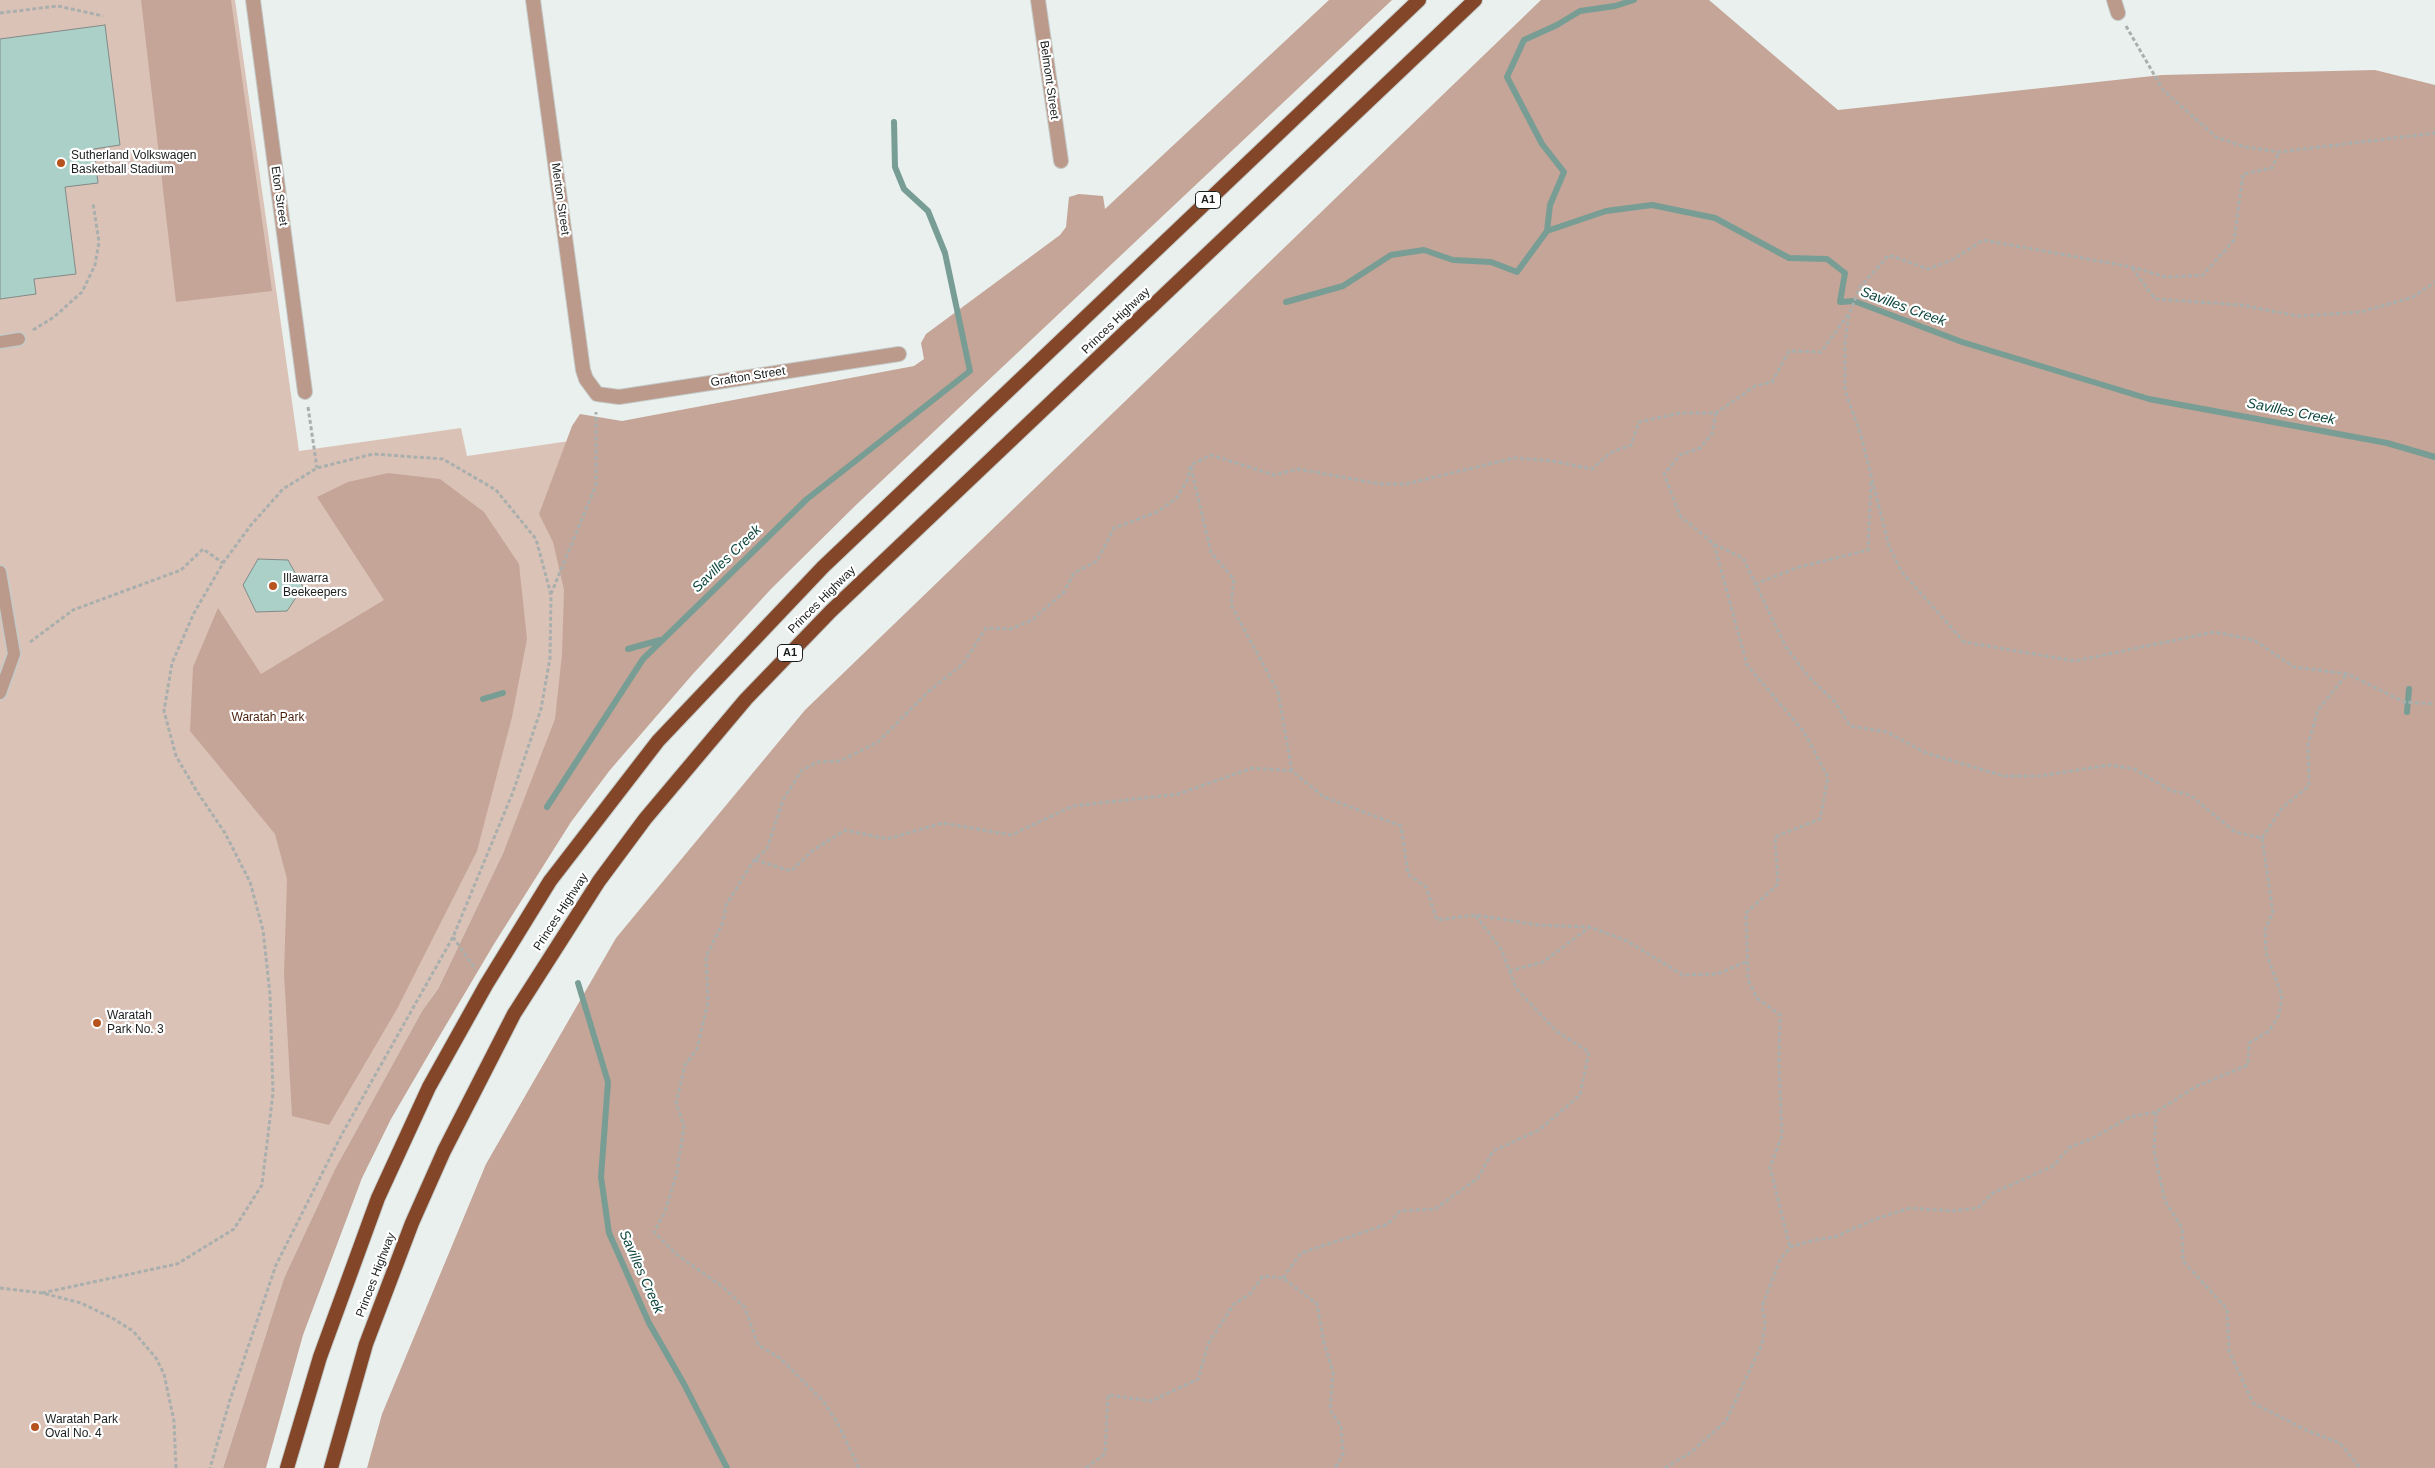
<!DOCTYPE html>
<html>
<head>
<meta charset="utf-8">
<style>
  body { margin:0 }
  canvas { display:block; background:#e9f0ee }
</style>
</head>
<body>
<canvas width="2435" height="1468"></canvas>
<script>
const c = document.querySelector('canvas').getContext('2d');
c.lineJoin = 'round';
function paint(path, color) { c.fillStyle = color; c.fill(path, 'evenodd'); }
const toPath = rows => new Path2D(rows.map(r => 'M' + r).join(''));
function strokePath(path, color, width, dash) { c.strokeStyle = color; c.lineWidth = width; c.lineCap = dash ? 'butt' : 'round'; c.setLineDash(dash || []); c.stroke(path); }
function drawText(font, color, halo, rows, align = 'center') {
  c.font = font + ' Helvetica,sans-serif'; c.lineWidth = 4.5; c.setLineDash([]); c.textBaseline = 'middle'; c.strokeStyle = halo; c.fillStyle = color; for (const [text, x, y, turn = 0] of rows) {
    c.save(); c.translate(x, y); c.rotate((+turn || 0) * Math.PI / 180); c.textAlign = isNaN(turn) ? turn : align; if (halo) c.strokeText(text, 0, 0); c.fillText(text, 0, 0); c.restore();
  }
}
const green = toPath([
  [0,0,235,0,299,451,461,428,467,456,631,432,664,617,504,851,438,989,422,1011,334,1171,284,1278,223,1468,0,1468]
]);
const forest = toPath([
  [141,0,231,0,272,291,176,302],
  [1329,0,1392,0,857,504,771,589,692,675,610,770,571,822,494,944,433,1047,391,1119,362,1178,303,1335,266,1468,223,1468,284,1278,334,1171,422,1011,438,989,504,851,555,719,562,654,564,590,553,542,539,514,572,426,580,414,622,421,914,366,924,359,921,343,926,334,1060,235,1066,227,1069,197,1079,194,1103,196,1105,209],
  [1541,0,1709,0,1838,110,2162,75,2375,70,2435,85,2435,1468,367,1468,382,1414,486,1164,616,938,805,710],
  [388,473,440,479,484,512,519,564,527,639,512,717,477,851,397,1009,329,1125,292,1116,284,973,287,879,275,834,190,731,193,667,218,608,261,674,384,600,317,497,348,482]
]);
const stream = toPath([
  [1547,231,1550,205,1564,172,1542,144,1507,77,1524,40,1557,25,1580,11,1615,6,1634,0],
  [1286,302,1343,286,1391,255,1424,250,1453,260,1491,262,1517,272,1547,231,1606,211,1652,205,1715,218,1789,258,1827,259,1845,273,1840,302,1854,301,1962,342,2149,399,2387,443,2435,457],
  [628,649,660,640],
  [483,699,503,693],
  [2407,712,2409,689],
  [547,807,643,659,807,499,970,371,945,253,928,211,904,189,895,167,894,122],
  [578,983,608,1082,601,1177,609,1233,649,1323,684,1384,727,1468]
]);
const building = toPath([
  [105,25,120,145,94,149,98,183,65,187,76,274,34,279,36,294,0,299,0,39,105,25],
  [258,559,288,560,303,587,287,611,256,612,243,585,258,559]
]);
const path = toPath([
  [0,13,58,6,103,16],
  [2126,26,2163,90,2216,137,2245,147,2279,152,2435,133],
  [2132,268,2155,299,2241,305,2298,316,2361,312,2413,297,2435,282],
  [1849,315,1845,341,1845,391,1860,432,1889,546,1901,571,1964,642,2075,661,2214,632,2254,640,2294,667,2348,674,2404,702,2435,704],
  [33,330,54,317,82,292,95,265,99,242,93,203],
  [308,407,317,468],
  [1191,467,1211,553,1234,579,1231,605,1278,692,1292,771],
  [1714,544,1747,665,1804,732,1828,777,1820,819,1775,837,1778,884,1746,913,1748,980,1757,998,1780,1015,1779,1063,1782,1136,1770,1167,1790,1247],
  [1755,584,1799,567,1868,550,1871,482],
  [551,594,596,485,596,412],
  [30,642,73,610,181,570,203,549,223,563],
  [2262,838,2283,807,2309,786,2308,744,2318,710,2347,674],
  [755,860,791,871,812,851,845,830,887,839,943,823,1011,835,1073,806,1178,794,1252,768,1292,771,1324,797,1401,826,1408,874,1426,887,1437,920,1476,915,1538,925,1590,927,1627,941,1683,975,1717,974,1748,961],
  [453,937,476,970],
  [1509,971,1543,962,1590,927],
  [2156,1112,2154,1151,2165,1201,2182,1228,2183,1261,2227,1309,2229,1351,2253,1403,2308,1431,2340,1443,2360,1468],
  [1283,1278,1301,1253,1388,1224,1400,1211,1435,1209,1478,1178,1493,1151,1539,1130,1580,1095,1589,1052,1556,1031,1516,988,1501,949,1476,916],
  [0,1288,42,1293,81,1303,114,1319,133,1331,156,1358,164,1374,174,1421,176,1468],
  [42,1293,177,1264,234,1229,262,1185,273,1093,270,994,263,930,250,882,225,833,196,790,176,756,164,711,172,663,194,613,223,563,251,525,283,489,317,468,373,454,443,459,496,490,536,539,551,595,550,658,541,709,513,792,453,937,342,1134,276,1265,230,1400,210,1468],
  [859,1468,837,1422,823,1401,780,1358,758,1345,745,1308,724,1288,676,1254,654,1232,665,1212,677,1172,684,1126,676,1103,685,1065,697,1049,708,1002,706,957,723,922,726,905,754,860,767,849,783,800,802,770,818,762,840,761,878,742,929,691,963,664,986,628,1011,629,1032,620,1064,592,1074,573,1097,561,1114,528,1157,512,1176,499,1187,481,1191,465,1211,455,1274,475,1298,469,1380,484,1406,484,1514,458,1552,461,1592,469,1610,453,1631,445,1639,422,1680,413,1716,413,1755,386,1772,382,1789,351,1821,352,1850,312,1860,287,1889,255,1928,269,1954,259,1983,240,2132,267,2166,277,2203,275,2234,240,2243,174,2272,168,2279,152],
  [1086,1468,1105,1454,1108,1395,1151,1401,1198,1379,1208,1344,1234,1304,1250,1294,1263,1276,1283,1278,1317,1304,1324,1343,1333,1372,1330,1410,1341,1426,1343,1454,1335,1468],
  [1665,1468,1690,1453,1726,1421,1762,1344,1765,1323,1762,1306,1780,1260,1790,1247,1814,1240,1835,1237,1875,1219,1910,1208,1952,1211,1978,1208,1993,1193,2053,1166,2070,1147,2093,1138,2130,1117,2156,1112,2195,1087,2248,1065,2249,1043,2269,1031,2279,1015,2282,996,2266,953,2265,930,2273,912,2262,838,2235,832,2190,795,2170,790,2134,769,2109,765,2040,776,2004,776,1926,753,1887,732,1850,726,1835,702,1808,676,1786,647,1743,558,1714,544,1680,516,1664,474,1680,455,1700,448,1712,434,1716,413]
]);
const service = toPath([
  [0,342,19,339],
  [0,572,14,654,0,693]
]);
const minor = toPath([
  [253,0,305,392],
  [533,0,583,370,586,379,597,394,619,397,899,354],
  [1038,0,1061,161],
  [2114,0,2118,13]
]);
const trunk = toPath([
  [287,1468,320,1357,378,1198,429,1087,486,985,550,881,658,741,823,567,1419,0],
  [331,1468,366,1344,412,1223,444,1151,514,1014,599,881,645,819,746,699,831,611,1475,0]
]);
const markers = [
  [61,163,5,"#b7531e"],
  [273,586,5,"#b7531e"],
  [97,1023,5,"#b7531e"],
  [35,1427,5,"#b7531e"]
];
const shields = [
  [1208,200,25],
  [790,653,25]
];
const shieldNames = [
  ["A1",1208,200],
  ["A1",790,653]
];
const streetNames = [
  ["Belmont Street",1049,80,82],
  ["Eton Street",279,196,82],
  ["Merton Street",560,199,82],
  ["Princes Highway",1116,321,-44],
  ["Grafton Street",748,377,-9],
  ["Princes Highway",822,600,-45],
  ["Princes Highway",561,912,-57],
  ["Princes Highway",376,1275,-69]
];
const poiNames = [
  ["Sutherland Volkswagen",71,156],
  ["Basketball Stadium",71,170],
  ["Illawarra",283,579],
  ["Beekeepers",283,593],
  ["Waratah",107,1016],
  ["Park No. 3",107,1030],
  ["Waratah Park",45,1420],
  ["Oval No. 4",45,1434]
];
const parkNames = [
  ["Waratah Park",268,718]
];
const waterNames = [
  ["Savilles Creek",1903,307,20],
  ["Savilles Creek",2291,412,11],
  ["Savilles Creek",727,559,-44],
  ["Savilles Creek",641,1272,66]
];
paint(green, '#dbc2b7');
paint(forest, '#c5a597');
strokePath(stream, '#789d95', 6);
paint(building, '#aad0c7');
strokePath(building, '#838a88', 1);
strokePath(service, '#c4cac8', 15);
strokePath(minor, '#c4cac8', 16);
strokePath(trunk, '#c4cac8', 16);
strokePath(path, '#a9afad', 3, [4, 2.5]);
strokePath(service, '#bc9a8b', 12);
strokePath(minor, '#bc9a8b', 14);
strokePath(trunk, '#844628', 14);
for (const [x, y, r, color] of markers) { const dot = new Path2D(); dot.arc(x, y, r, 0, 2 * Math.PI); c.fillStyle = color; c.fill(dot); strokePath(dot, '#fff', 2); }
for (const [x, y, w] of shields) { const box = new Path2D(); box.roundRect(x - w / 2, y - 8.5, w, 17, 4); c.fillStyle = '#fff'; c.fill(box); strokePath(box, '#1b1d1d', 1); }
drawText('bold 11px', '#1b1d1d', null, shieldNames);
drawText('12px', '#1b1d1d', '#fff', streetNames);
drawText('12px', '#1b1d1d', '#fff', poiNames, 'left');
drawText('12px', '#4a1f09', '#fff', parkNames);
drawText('italic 14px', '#0f473d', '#fff', waterNames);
</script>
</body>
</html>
